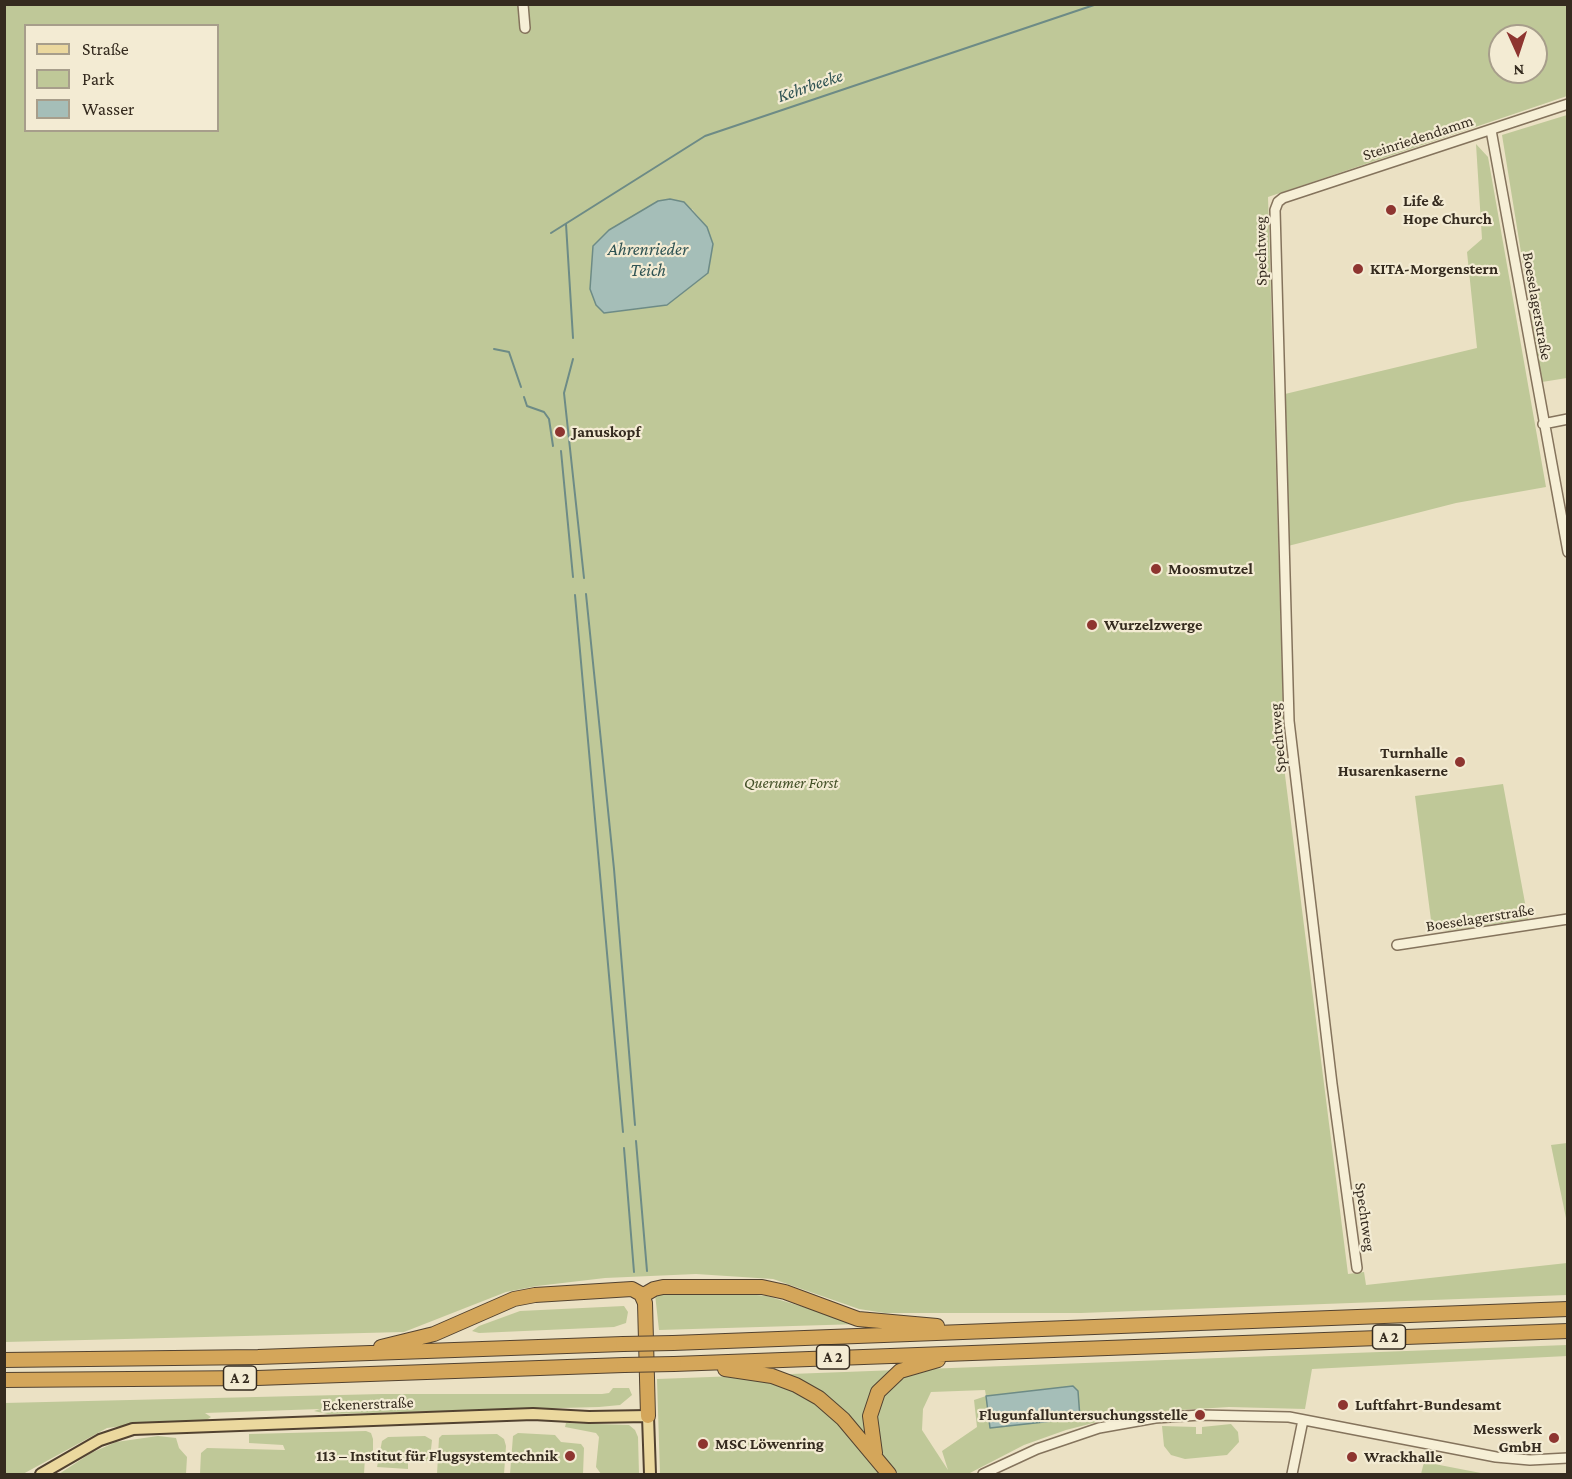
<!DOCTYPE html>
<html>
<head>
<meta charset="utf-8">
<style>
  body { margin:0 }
  #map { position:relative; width:1572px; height:1479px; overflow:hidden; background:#ebe1c4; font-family:"Crimson Pro",serif }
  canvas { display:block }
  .frame { position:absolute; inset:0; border:6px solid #352b1f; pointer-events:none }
  .legend { position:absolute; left:24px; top:24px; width:195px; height:108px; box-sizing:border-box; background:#f3ebd3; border:2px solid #a79e8b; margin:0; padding:8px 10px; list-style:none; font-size:18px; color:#352b1f }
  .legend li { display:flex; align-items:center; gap:12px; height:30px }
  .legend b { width:30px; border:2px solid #a79e8b }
  .north { position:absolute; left:1488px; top:24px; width:60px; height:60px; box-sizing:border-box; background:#f3ebd3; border:2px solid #a79e8b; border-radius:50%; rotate:177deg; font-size:16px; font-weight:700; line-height:24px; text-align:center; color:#352b1f }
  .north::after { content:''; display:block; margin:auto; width:21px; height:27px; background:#8e3530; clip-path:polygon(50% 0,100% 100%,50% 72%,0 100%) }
</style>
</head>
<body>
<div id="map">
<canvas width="1572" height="1479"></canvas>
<div class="frame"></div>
<ul class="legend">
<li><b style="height:8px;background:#ebd89e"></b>Straße</li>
<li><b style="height:16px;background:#bfc898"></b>Park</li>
<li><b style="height:16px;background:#a5beb8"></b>Wasser</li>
</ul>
<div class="north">N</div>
</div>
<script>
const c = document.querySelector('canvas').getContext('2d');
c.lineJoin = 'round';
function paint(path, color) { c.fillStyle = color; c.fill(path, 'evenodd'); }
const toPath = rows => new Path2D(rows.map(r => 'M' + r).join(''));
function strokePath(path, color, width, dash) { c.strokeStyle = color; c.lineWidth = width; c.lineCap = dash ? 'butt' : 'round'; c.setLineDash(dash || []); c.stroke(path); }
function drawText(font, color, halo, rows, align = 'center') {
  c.font = font + ' "Crimson Pro",serif'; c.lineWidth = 4.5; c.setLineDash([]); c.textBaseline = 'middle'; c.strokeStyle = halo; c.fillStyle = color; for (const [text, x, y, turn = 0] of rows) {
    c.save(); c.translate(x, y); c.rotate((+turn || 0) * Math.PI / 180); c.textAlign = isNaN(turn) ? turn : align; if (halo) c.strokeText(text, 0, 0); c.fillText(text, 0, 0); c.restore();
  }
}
const green = toPath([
  [4,5,1567,5,1567,96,1268,197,1285,775,1348,1274,1364,1272,1366,1285,1567,1263,1567,1295,1081,1313,885,1313,859,1309,773,1279,696,1274,605,1278,537,1286,506,1292,404,1332,5,1342],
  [26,26,218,26,218,130,26,130],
  [1500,36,1536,36,1536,72,1500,72],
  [692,209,707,227,713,244,708,273,667,305,604,313],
  [1567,115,1567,378,1542,382,1502,135],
  [1476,144,1488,157,1546,487,1456,503,1288,546,1285,394,1477,348,1467,252,1482,239],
  [1503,784,1528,919,1446,931,1431,920,1415,796],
  [1567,1143,1568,1143,1567,1223,1551,1145],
  [736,1293,767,1296,860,1324,659,1330,655,1294],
  [624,1306,628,1312,626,1323,614,1327,479,1333,472,1331,479,1326,520,1311],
  [1567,1345,1567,1356,1312,1369,1305,1409,1229,1407,1132,1413,1066,1430,1024,1445,968,1474,660,1474,657,1379],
  [985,1390,986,1396,974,1400,977,1427,942,1451,948,1470,922,1430,923,1409,931,1392],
  [613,1388,629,1388,632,1395,620,1405,599,1407,328,1414,314,1411,320,1409,205,1413,211,1417,205,1421,155,1422,107,1428,23,1474,5,1474,4,1403,382,1394,602,1394,609,1393],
  [566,1423,629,1425,635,1430,638,1437,639,1474,601,1474,596,1467,599,1437,596,1433,565,1427],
  [1231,1424,1238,1432,1239,1442,1227,1455,1185,1459,1171,1455,1164,1446,1162,1426,1196,1427,1196,1434,1202,1434,1202,1427],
  [366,1431,371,1433,373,1439,373,1455,365,1457,364,1474,200,1474,201,1453,207,1448,285,1450,283,1445,249,1443,249,1434],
  [518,1433,555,1435,561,1442,581,1444,584,1448,583,1474,510,1474,513,1436],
  [497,1434,504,1439,506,1446,504,1474,437,1474,439,1438,442,1435],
  [158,1436,176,1438,179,1448,187,1457,186,1474,59,1474,91,1453,116,1442],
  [425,1436,432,1440,430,1459,427,1461,408,1463,408,1469,377,1467,382,1441,388,1437],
  [1424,1462,1486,1474,1421,1474]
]);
const water = toPath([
  [670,199,684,202,707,227,713,244,708,273,667,305,604,313,596,305,590,289,593,246,609,230,658,201,670,199],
  [1073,1386,1078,1391,1080,1418,990,1428,986,1396,1073,1386]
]);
const stream = toPath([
  [566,224,573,338],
  [551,233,705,136,1097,4],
  [494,349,509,352,521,387],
  [573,359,564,393,584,578],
  [524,397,527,406,544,412,549,419,553,446],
  [561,451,573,577],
  [586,594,614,869,635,1125],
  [575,595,623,1132],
  [636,1141,647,1271],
  [624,1148,634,1272]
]);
const minor = toPath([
  [523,4,525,28],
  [1491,130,1568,552],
  [1543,424,1568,419],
  [1397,945,1568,919],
  [1357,1268,1332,1084,1289,721,1275,210,1278,202,1283,198,1568,104],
  [983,1474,1037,1449,1099,1428,1155,1418,1200,1415,1289,1417,1496,1457,1530,1460,1568,1458],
  [1292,1474,1303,1420]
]);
const major = toPath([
  [41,1474,100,1440,133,1429,533,1414,589,1417,648,1416,650,1474]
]);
const highway = toPath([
  [642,1296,654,1289,663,1287,762,1287,785,1292,858,1319,937,1326],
  [673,1343,1568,1309],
  [381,1347,434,1334,514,1299,535,1295,632,1289,641,1294,645,1303,648,1416],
  [4,1360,258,1357,623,1344],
  [674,1364,1568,1331],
  [725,1369,772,1376,796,1385,819,1398,843,1419,889,1474],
  [4,1380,257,1378,624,1365],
  [875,1453,870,1416,878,1392,900,1371,938,1360]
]);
const highwayBridge = toPath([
  [623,1344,673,1343],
  [624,1365,674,1364]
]);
const markers = [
  [1391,210,6,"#8e3530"],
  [1358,269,6,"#8e3530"],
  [560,432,6,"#8e3530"],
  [1156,569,6,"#8e3530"],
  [1092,625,6,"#8e3530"],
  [1460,762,6,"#8e3530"],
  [1343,1405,6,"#8e3530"],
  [1200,1415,6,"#8e3530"],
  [1554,1438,6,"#8e3530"],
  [703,1444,6,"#8e3530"],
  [570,1456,6,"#8e3530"],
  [1352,1457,6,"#8e3530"]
];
const shields = [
  [1389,1337,33],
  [833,1357,33],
  [240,1378,33]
];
const shieldNames = [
  ["A 2",1389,1337],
  ["A 2",833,1357],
  ["A 2",240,1378]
];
const streetNames = [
  ["Steinriedendamm",1418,138,-18],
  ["Spechtweg",1261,251,-91],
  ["Boeselagerstraße",1537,306,80],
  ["Spechtweg",1278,738,-95],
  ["Boeselagerstraße",1480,918,-9],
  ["Spechtweg",1365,1217,82],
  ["Eckenerstraße",368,1404,-2]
];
const poiNames = [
  ["Life &",1403,201],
  ["Hope Church",1403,219],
  ["KITA-Morgenstern",1370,269],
  ["Januskopf",572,432],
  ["Moosmutzel",1168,569],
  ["Wurzelzwerge",1104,625],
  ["Turnhalle",1448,753,"right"],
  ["Husarenkaserne",1448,771,"right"],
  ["Luftfahrt-Bundesamt",1355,1405],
  ["Flugunfalluntersuchungsstelle",1188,1415,"right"],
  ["Messwerk",1542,1429,"right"],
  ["GmbH",1542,1447,"right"],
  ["MSC Löwenring",715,1444],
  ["113 – Institut für Flugsystemtechnik",558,1456,"right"],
  ["Wrackhalle",1364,1457]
];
const parkNames = [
  ["Querumer Forst",791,783]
];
const waterNames = [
  ["Kehrbeeke",810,86,-19],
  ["Ahrenrieder",648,249],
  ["Teich",648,270]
];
paint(green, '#bfc898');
paint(water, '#a5beb8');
strokePath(water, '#6d8b86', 1.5);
strokePath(stream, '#6d8b86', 2);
strokePath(minor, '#84735c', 12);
strokePath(major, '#524230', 14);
strokePath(highway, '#524230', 16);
strokePath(minor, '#f6efd6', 9);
strokePath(major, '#ebd89e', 10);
strokePath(highway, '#d4a65a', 14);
strokePath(highwayBridge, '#524230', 16, []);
strokePath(highwayBridge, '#d4a65a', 14);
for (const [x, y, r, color] of markers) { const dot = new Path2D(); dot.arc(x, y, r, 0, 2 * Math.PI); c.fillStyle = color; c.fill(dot); strokePath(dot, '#f3ebd3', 2); }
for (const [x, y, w] of shields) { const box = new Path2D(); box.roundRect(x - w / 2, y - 12, w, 24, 4.5); c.fillStyle = '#f3ebd3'; c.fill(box); strokePath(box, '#352b1f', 1.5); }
drawText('bold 15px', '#352b1f', null, shieldNames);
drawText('16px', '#352b1f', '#f3ebd3', streetNames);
drawText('bold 16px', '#352b1f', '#f3ebd3', poiNames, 'left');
drawText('italic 16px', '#435027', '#f3ebd3', parkNames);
drawText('italic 18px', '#2f5353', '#f3ebd3', waterNames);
</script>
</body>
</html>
